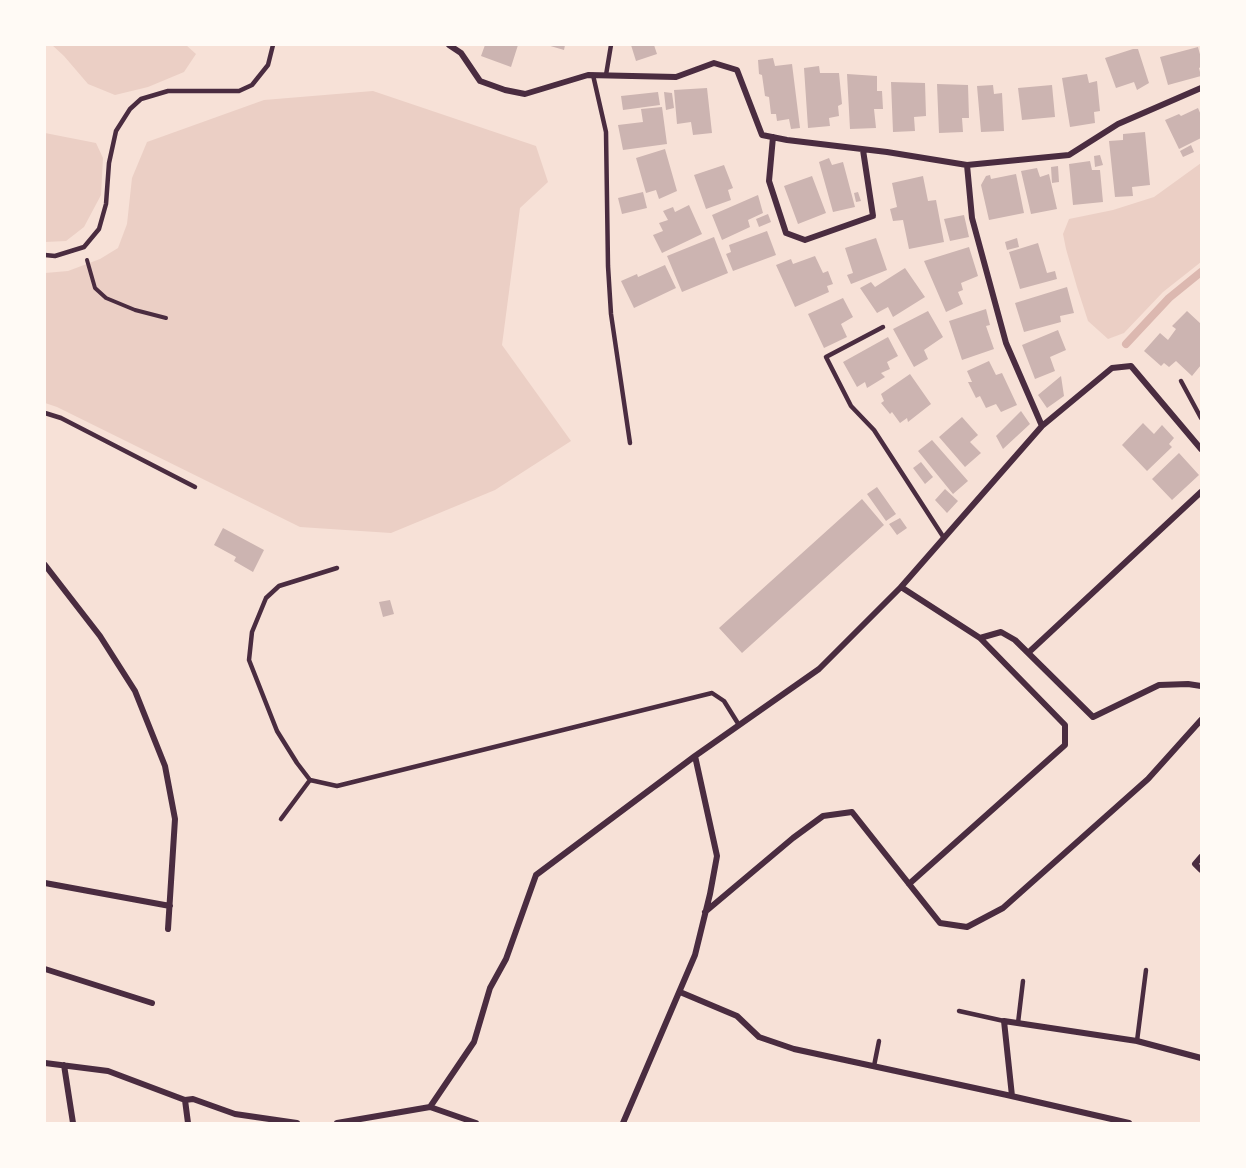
<!DOCTYPE html>
<html>
<head>
<meta charset="utf-8">
<style>
  body { margin:0 }
  #map { position:relative; width:1246px; height:1168px; overflow:hidden; background:#f7e1d7; font-family:Merriweather,serif }
  canvas { display:block }
  .frame { position:absolute; inset:0; border:46px solid #fffaf5; pointer-events:none }
</style>
</head>
<body>
<div id="map">
<canvas width="1246" height="1168"></canvas>
<div class="frame"></div>
</div>
<script>
const c = document.querySelector('canvas').getContext('2d');
c.lineJoin = 'round';
function paint(path, color) { c.fillStyle = color; c.fill(path, 'evenodd'); }
const toPath = rows => new Path2D(rows.map(r => 'M' + r).join(''));
function strokePath(path, color, width, dash) { c.strokeStyle = color; c.lineWidth = width; c.lineCap = dash ? 'butt' : 'round'; c.setLineDash(dash || []); c.stroke(path); }
const green = toPath([
  [52,45,186,45,196,54,184,72,148,87,115,95,88,84,64,56],
  [373,91,536,146,548,182,520,208,502,345,571,441,495,490,391,533,300,527,57,407,45,403,45,273,68,271,100,259,118,248,127,224,132,178,147,142,264,100],
  [45,133,96,143,103,158,101,195,84,227,66,241,45,242],
  [1201,163,1201,262,1163,292,1124,333,1108,339,1088,321,1077,287,1066,249,1063,234,1069,219,1113,210,1154,197]
]);
const stream = toPath([
  [1126,344,1169,298,1201,272]
]);
const building = toPath([
  [485,45,518,45,511,67,481,56],
  [547,45,565,45,564,50],
  [631,45,654,45,657,54,636,61],
  [1198,47,1201,58,1201,67,1199,68,1201,76,1168,85,1160,57],
  [1133,49,1138,49,1149,83,1137,90,1134,82,1116,88,1105,58],
  [773,58,775,66,792,64,800,128,791,129,789,119,777,121,776,114,771,114,769,97,765,96,762,75,759,74,758,60],
  [819,66,820,73,839,73,842,104,838,106,839,116,829,118,830,126,808,128,804,68],
  [847,74,877,76,877,91,882,91,883,109,874,109,876,128,850,129],
  [1087,74,1089,83,1097,81,1100,111,1094,112,1095,123,1070,127,1062,78],
  [891,82,925,83,926,116,914,117,915,131,893,132],
  [937,84,968,85,969,118,962,118,963,132,939,133],
  [993,85,994,94,1002,93,1004,131,981,132,977,86],
  [1052,85,1055,117,1022,120,1018,88],
  [707,88,712,133,693,135,691,122,677,124,674,90],
  [658,92,660,105,623,110,621,96],
  [664,92,672,93,674,108,666,110],
  [662,107,667,144,623,150,618,125,643,122,641,109],
  [1198,108,1201,115,1201,138,1179,149,1165,120,1179,114,1181,116],
  [1145,132,1150,185,1132,187,1133,196,1115,197,1109,141,1123,140,1123,134],
  [1191,145,1194,152,1183,157,1180,151],
  [665,149,677,191,659,199,656,190,646,193,636,158],
  [1100,155,1103,165,1095,167,1094,156],
  [829,158,832,165,843,162,855,207,833,212,819,162],
  [1090,161,1092,170,1100,170,1103,202,1073,205,1069,164],
  [724,165,733,188,728,190,731,200,706,209,694,175],
  [1058,166,1059,182,1052,183,1051,167],
  [1037,168,1040,177,1049,174,1057,209,1031,214,1021,171],
  [1016,174,1024,213,989,220,981,185,986,176,990,175,991,179],
  [812,176,826,213,798,224,784,186],
  [923,176,928,201,936,200,944,242,909,249,903,220,893,221,890,209,897,207,892,183],
  [643,192,647,208,622,214,618,198],
  [858,192,861,201,856,202,854,193],
  [758,195,763,213,748,220,750,227,722,240,712,215],
  [689,205,702,234,662,253,653,235,663,231,659,223,668,220,663,211,673,207,675,212],
  [768,214,771,222,759,227,756,219],
  [964,215,969,237,950,241,944,219],
  [767,231,776,255,733,271,726,254,731,252,729,245],
  [714,237,728,273,682,292,667,256],
  [876,238,887,270,851,284,847,275,853,273,845,248],
  [1017,238,1019,247,1007,250,1005,242],
  [1038,243,1047,273,1055,271,1057,279,1020,289,1009,252],
  [969,247,978,276,961,283,963,290,958,292,963,304,946,312,924,261],
  [815,256,823,273,828,271,833,284,827,286,829,292,795,307,776,265,791,259,793,264],
  [665,265,676,288,634,308,621,281,637,274,638,277],
  [905,268,925,297,893,317,888,307,877,313,860,288,871,282,875,287],
  [1067,287,1074,313,1060,316,1061,322,1024,332,1015,303],
  [843,298,853,317,841,324,847,337,824,348,808,314],
  [986,309,990,325,986,326,994,349,962,360,949,321],
  [928,311,943,337,924,350,928,359,914,367,893,329],
  [1187,311,1201,324,1201,365,1192,376,1176,361,1169,367,1164,363,1161,366,1144,351,1160,333,1168,340,1176,329,1172,326],
  [1058,330,1066,350,1050,357,1055,371,1035,379,1022,345],
  [888,337,898,356,887,362,890,369,881,373,885,377,867,388,865,382,857,387,843,362],
  [989,361,996,375,1002,373,1017,405,1001,412,996,404,986,408,980,396,976,398,968,382,972,382,967,371],
  [910,374,931,404,908,422,907,418,900,423,892,412,890,414,881,403,884,401,881,394],
  [1061,376,1064,396,1047,408,1038,395],
  [1021,411,1030,424,1003,449,996,436],
  [962,417,978,435,970,442,981,453,965,467,939,437],
  [1143,423,1154,434,1162,425,1174,438,1169,444,1172,447,1147,471,1122,445],
  [932,440,968,481,953,494,918,451],
  [1179,453,1199,475,1172,500,1152,479],
  [921,462,933,477,925,484,913,468],
  [877,487,896,514,886,521,867,494],
  [945,489,958,501,947,513,935,500],
  [862,499,884,525,742,653,719,628],
  [900,518,907,528,897,535,889,524],
  [223,528,264,550,253,572,234,561,236,557,214,545],
  [390,600,394,614,383,617,379,602]
]);
const path = toPath([
  [87,260,95,288,106,298,135,310,166,318]
]);
const service = toPath([
  [593,75,606,132,608,266,611,314,630,443],
  [606,75,611,45],
  [45,255,55,256,84,247,99,229,106,204,109,163,116,131,130,109,141,99,168,91,239,91,252,85,268,65,273,45],
  [883,327,826,357,851,406,874,430,944,538],
  [1181,381,1201,418],
  [45,413,61,418,195,487],
  [337,568,279,586,266,598,252,632,249,660,277,731,297,763,310,780,337,786,712,693,724,701,739,725],
  [281,819,310,780],
  [959,1011,1004,1021],
  [1018,1023,1023,981],
  [1137,1041,1146,970],
  [874,1066,879,1041]
]);
const minor = toPath([
  [449,45,461,53,480,81,505,90,525,94,588,75,676,77,714,63,737,70,762,135,787,140,887,152,967,165,972,218,1006,343,1042,426],
  [773,137,769,181,786,233,805,240,873,216,863,150],
  [967,165,1069,155,1118,124,1201,88],
  [45,565,100,636,135,691,165,766,175,819,168,929],
  [901,587,980,638,1065,725,1065,745,909,884],
  [980,638,1001,632,1015,640,1093,717,1159,685,1188,684,1201,686],
  [1028,653,1201,492],
  [1201,857,1195,864,1201,870],
  [45,883,170,906],
  [705,912,793,838,823,816,852,812,940,923,967,927,1003,908,1148,779,1201,720],
  [45,969,152,1003],
  [680,992,737,1016,759,1037,794,1049,1007,1095,1129,1123],
  [45,1063,108,1071,185,1100,193,1099,235,1114,297,1123],
  [64,1065,73,1123],
  [1012,1096,1004,1021,1137,1041,1201,1058],
  [185,1100,188,1123],
  [430,1107,474,1042,490,988,506,959,536,875,695,756,819,669,901,587,1042,426,1112,368,1131,366,1201,449],
  [337,1123,430,1107,476,1123],
  [623,1123,695,955,710,894,717,856,695,756]
]);
paint(green, '#ebcfc5');
strokePath(stream, '#dcb8b0', 8);
paint(building, '#ccb4b1');
strokePath(path, '#4a2c40', 4);
strokePath(service, '#4a2c40', 4.5);
strokePath(minor, '#4a2c40', 6);
</script>
</body>
</html>
